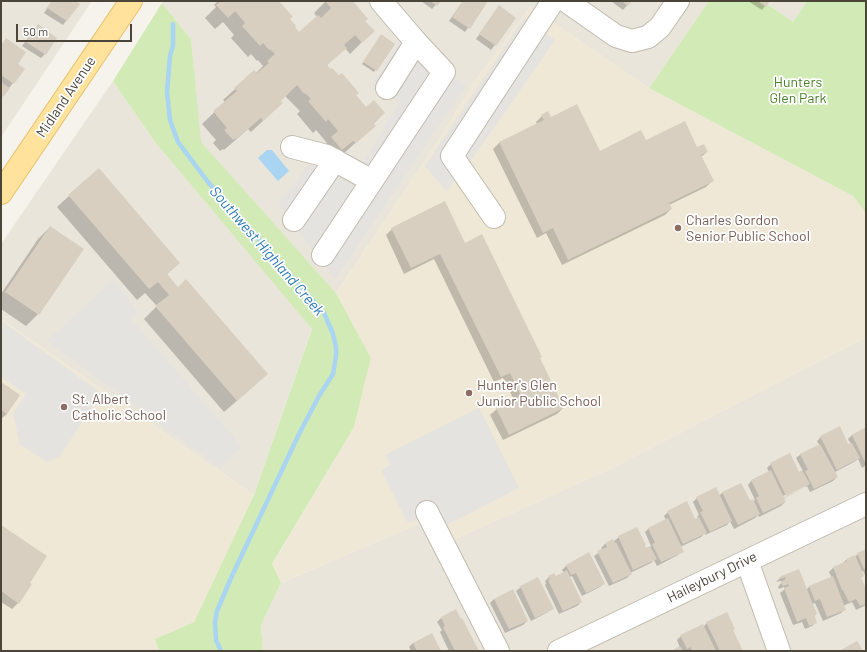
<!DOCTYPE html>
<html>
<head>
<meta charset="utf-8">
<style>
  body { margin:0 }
  #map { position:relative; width:867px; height:652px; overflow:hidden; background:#f6f3ec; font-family:Barlow,sans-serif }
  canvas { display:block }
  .frame { position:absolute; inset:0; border:2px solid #4b4439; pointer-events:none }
  .scale { position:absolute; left:16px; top:24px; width:116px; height:18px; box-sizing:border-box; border:2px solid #4b4439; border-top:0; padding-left:5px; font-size:12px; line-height:14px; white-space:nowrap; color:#4b4439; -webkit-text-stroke:3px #fff; paint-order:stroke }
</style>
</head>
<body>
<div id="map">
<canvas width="867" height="652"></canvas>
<div class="frame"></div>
<div class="scale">50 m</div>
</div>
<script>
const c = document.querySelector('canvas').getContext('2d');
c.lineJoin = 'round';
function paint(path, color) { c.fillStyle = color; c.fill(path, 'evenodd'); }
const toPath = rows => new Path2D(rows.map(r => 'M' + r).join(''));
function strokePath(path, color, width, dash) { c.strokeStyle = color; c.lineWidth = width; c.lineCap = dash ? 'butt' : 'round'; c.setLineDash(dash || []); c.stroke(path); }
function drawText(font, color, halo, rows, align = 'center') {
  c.font = font + ' Barlow,sans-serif'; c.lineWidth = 3.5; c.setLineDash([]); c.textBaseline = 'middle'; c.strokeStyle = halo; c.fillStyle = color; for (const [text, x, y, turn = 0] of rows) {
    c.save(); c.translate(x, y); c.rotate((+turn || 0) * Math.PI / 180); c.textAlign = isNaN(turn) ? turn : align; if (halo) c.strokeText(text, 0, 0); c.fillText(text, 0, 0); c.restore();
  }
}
const residential = toPath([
  [1,1,92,1,1,137],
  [164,1,709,1,649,88,530,7,477,78,437,143,336,293,200,142,191,39,162,3],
  [763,1,807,1,793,22],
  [113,81,155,142,312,328,254,495,1,319,1,244],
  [866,337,866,651,263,651,261,625,281,583,420,523,433,549,612,468]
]);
const education = toPath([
  [530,7,649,88,853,196,866,213,866,337,612,468,433,549,420,523,281,583,272,565,354,427,371,358,336,293,437,143,477,78],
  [1,319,254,495,194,622,155,639,159,651,1,651]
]);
const green = toPath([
  [709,1,763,1,793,22,807,1,866,1,866,213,853,196,649,88],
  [162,3,191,39,201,142,336,293,371,358,354,427,272,564,281,583,261,625,263,651,159,651,155,639,194,622,254,495,312,329,155,142,113,81]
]);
const parking = toPath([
  [524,18,555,40,466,168,446,191,425,166],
  [400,40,466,85,335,279,279,205,322,145,362,165,399,103,372,84],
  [114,280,138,313,132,320,241,446,221,468,47,341],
  [1,321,101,393,60,456,47,462,20,444,13,414,26,394,1,377],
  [479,408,519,488,427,535,419,518,408,523,381,470,391,465,385,455]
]);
const water = toPath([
  [267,150,272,150,289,171,278,181,258,158]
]);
const shadow = toPath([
  [52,1,75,1,79,4,63,25,44,13],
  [218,1,278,1,293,27,299,33,317,17,314,13,326,1,351,1,364,21,373,31,350,54,345,48,326,66,366,108,384,113,373,124,362,137,343,154,320,150,327,143,316,130,313,133,297,114,300,111,285,96,280,101,282,103,251,132,248,129,224,150,223,149,220,151,213,143,216,140,202,124,225,102,223,100,235,89,256,73,263,66,258,60,257,61,251,54,248,57,231,38,234,35,223,22,215,29,205,18,216,7,214,5],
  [421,1,439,1,432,9],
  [463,1,487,1,465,32,449,21],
  [611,1,631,1,623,10],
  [748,1,769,1,762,10],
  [499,7,515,18,491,50,476,39],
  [38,25,45,54,41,58,22,46],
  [380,37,394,44,374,72,362,64],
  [6,40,16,64,13,83,1,98,1,84,3,83,1,81,1,46],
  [542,116,551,118,600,152,646,142,697,148,707,152,701,157,713,180,706,187,669,205,671,209,665,215,562,265,546,233,537,238,493,149,499,143,537,124,536,122],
  [69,196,179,263,166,275,255,385,224,412,144,319,157,306,145,293,137,300,57,207],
  [50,227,38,314,26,326,1,309,1,294,38,239],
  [392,229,465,244,539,358,563,408,557,414,503,440,490,415,497,409,514,400,503,378,494,382,434,259,404,274,386,235],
  [1,383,7,414,1,419],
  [866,428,866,465,862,468,858,459,854,462,835,472,837,477,833,481,810,492,807,486,805,487,805,485,781,497,782,499,805,488,783,498,785,502,781,506,759,517,758,515,755,518,734,529,730,521,727,525,705,535,705,533,701,537,680,547,683,551,678,555,657,566,654,560,651,563,630,573,631,574,627,578,609,586,594,556,603,550,601,548,605,544,613,542,619,537,644,546,646,549,650,548,651,546,645,532,649,528,666,520,664,516,668,512,695,521,698,519,697,517,699,515,693,502,697,498,719,496,722,493,740,484,749,501,753,502,755,500,748,485,752,480,769,472,767,468,771,464,799,473,803,471,796,458,801,454,819,445,817,441,821,437,848,446,851,444,848,439,852,435],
  [1,526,28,583,18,603,12,609,1,602],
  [866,551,866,577,863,571,861,572,863,576,860,578,866,593,866,605,856,610,852,602,843,606,845,609,841,613,823,621,815,603,812,604,816,614,814,616,816,622,812,626,805,629,802,622,793,625,780,593,785,589,784,587,779,589,778,587,782,582,781,581,776,582,780,578,798,570,806,590,810,586,832,578,829,572,833,568,842,564,846,560,855,557,858,554],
  [589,553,604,583,600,587,582,596,572,576,569,577,581,602,577,606,559,614,545,585,546,583,545,581,549,577,555,577,564,573,562,570,566,566],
  [521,587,553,608,548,612,531,621,516,591],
  [494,599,527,621,523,625,505,633,490,603],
  [441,618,478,651,449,651,440,632,442,630,437,622],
  [707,623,732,630,742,651,673,651,680,648,677,640,681,636,703,627],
  [413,643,440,651,411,651,409,647]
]);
const stream = toPath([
  [173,24,173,46,170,56,167,92,170,120,178,142,208,182,324,313,333,334,336,347,336,356,333,374,319,396,299,434,231,578,217,611,215,622,216,640,221,651]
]);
const building = toPath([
  [52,1,76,1,80,4,67,21,47,8],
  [221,1,279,1,293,17,290,19,296,26,295,27,299,32,318,15,321,18,331,8,325,1,353,1,368,19,365,21,375,31,362,43,355,35,344,45,347,48,327,65,331,69,332,68,339,75,342,73,359,93,356,95,366,107,374,100,385,113,373,123,376,126,356,143,353,141,342,150,331,137,338,131,328,119,326,122,308,101,311,99,305,93,304,94,297,85,281,101,283,103,263,121,261,118,236,139,236,138,233,140,224,130,227,128,213,111,237,91,234,88,254,70,257,73,269,63,267,61,275,54,270,49,269,50,263,43,260,46,242,26,245,23,235,11,228,18,216,5],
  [430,1,441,1,437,6],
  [463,1,488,1,470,29,452,17],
  [621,1,632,1,628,6],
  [758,1,770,1,766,7],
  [499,5,516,18,496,46,479,34],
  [38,24,57,38,46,55,26,42],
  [381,34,395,44,377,71,363,62],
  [6,38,26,52,18,64,25,69,14,84,1,75,1,46],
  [1,82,10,88,4,96,3,96,1,98],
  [577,104,600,151,641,130,646,140,685,121,697,147,704,144,708,152,701,155,714,181,669,203,672,209,568,260,553,228,543,233,499,142,544,120,541,115,548,111,551,117],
  [99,168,180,263,167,274,178,287,186,279,268,374,237,401,155,306,169,295,158,282,149,289,68,195],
  [445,201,465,243,482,234,542,357,540,358,564,408,509,435,496,408,521,396,510,373,501,377,440,254,411,268,391,228],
  [50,226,84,249,39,315,5,292],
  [1,382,20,395,7,414,1,410],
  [840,426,848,444,852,443,860,458,837,470,820,436],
  [866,427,866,464,852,435],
  [820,444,838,477,814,489,805,471,808,470,800,454],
  [790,453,799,472,802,470,810,484,786,496,770,463],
  [771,470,786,502,763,513,756,498,759,496,751,480],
  [741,483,750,500,753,499,760,514,738,525,722,492],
  [716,487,732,521,710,532,700,512,703,511,696,497],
  [687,501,695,519,699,517,707,533,683,544,667,511],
  [668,518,684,552,661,562,652,544,655,543,648,528],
  [1,525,47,556,30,583,32,584,19,604,1,591],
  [637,527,646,545,645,546,646,548,650,546,657,559,633,570,618,536],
  [613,539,615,543,616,542,632,574,613,583,597,551,607,547,605,543],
  [866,549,866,568,864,569,857,553],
  [589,552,605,584,586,593,576,573,571,575,566,565],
  [855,555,864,576,861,577,866,589,866,604,860,606,856,599,849,602,843,590,842,590,833,567,847,561,846,559],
  [799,569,817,614,814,615,817,623,809,626,806,618,797,622,784,588,789,586,788,584,783,586,781,582,786,579,785,577,780,579,779,577],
  [567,570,582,602,563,611,548,580,550,579,548,576,554,573,556,576],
  [833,576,846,610,827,617,820,599,815,601,809,586],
  [538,577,554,609,535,618,520,586],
  [513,589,528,621,509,629,494,599],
  [456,609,461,619,462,618,479,651,455,651,443,627,445,626,441,617],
  [727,612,735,629,733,630,743,651,720,651,706,622],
  [703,624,716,651,692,651,691,647,687,649,680,635],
  [432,633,441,651,417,651,413,643],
  [857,641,863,651,839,651],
  [680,646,683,651,671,651]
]);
const minor = toPath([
  [566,1,616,36,632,41,648,37,660,27,678,1],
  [387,88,416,42],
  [292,147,327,156,372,181],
  [494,217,452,156,553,1],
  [294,220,335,160],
  [323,255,444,72,416,42,381,1],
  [427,512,498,651],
  [747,561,779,651],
  [559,651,866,504]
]);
const major = toPath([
  [1,193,131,1]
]);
const markers = [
  [678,228,4,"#8d6e63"],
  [469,393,4,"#8d6e63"],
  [64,407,4,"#8d6e63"]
];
const parkNames = [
  ["Hunters",798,82],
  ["Glen Park",798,98]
];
const streetNames = [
  ["Midland Avenue",66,97,-56],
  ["Haileybury Drive",712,577,-26]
];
const educationNames = [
  ["Charles Gordon",686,220],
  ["Senior Public School",686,236],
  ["Hunter's Glen",477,385],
  ["Junior Public School",477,401],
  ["St. Albert",72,399],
  ["Catholic School",72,415]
];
const waterNames = [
  ["Southwest Highland Creek",267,251,49]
];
paint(residential, '#eae5da');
paint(education, '#efe8d6');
paint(green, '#d2eab5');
paint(parking, '#e5e3e0');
paint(water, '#a9d4f2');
paint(shadow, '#0003');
strokePath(stream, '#a9d4f2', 4.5);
paint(building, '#d8cfc1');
strokePath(minor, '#c2bbae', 24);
strokePath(major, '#e6c16a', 24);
strokePath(minor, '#fff', 22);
strokePath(major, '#ffe39c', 22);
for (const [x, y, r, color] of markers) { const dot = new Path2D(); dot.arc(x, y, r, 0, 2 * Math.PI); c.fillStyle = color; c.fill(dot); strokePath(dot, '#fff', 1.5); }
drawText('14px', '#4a7f2a', '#fff', parkNames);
drawText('14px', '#4b4439', '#fff', streetNames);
drawText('14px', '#785e54', '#fff', educationNames, 'left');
drawText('italic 15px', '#2e7ab2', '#fff', waterNames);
</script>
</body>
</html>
